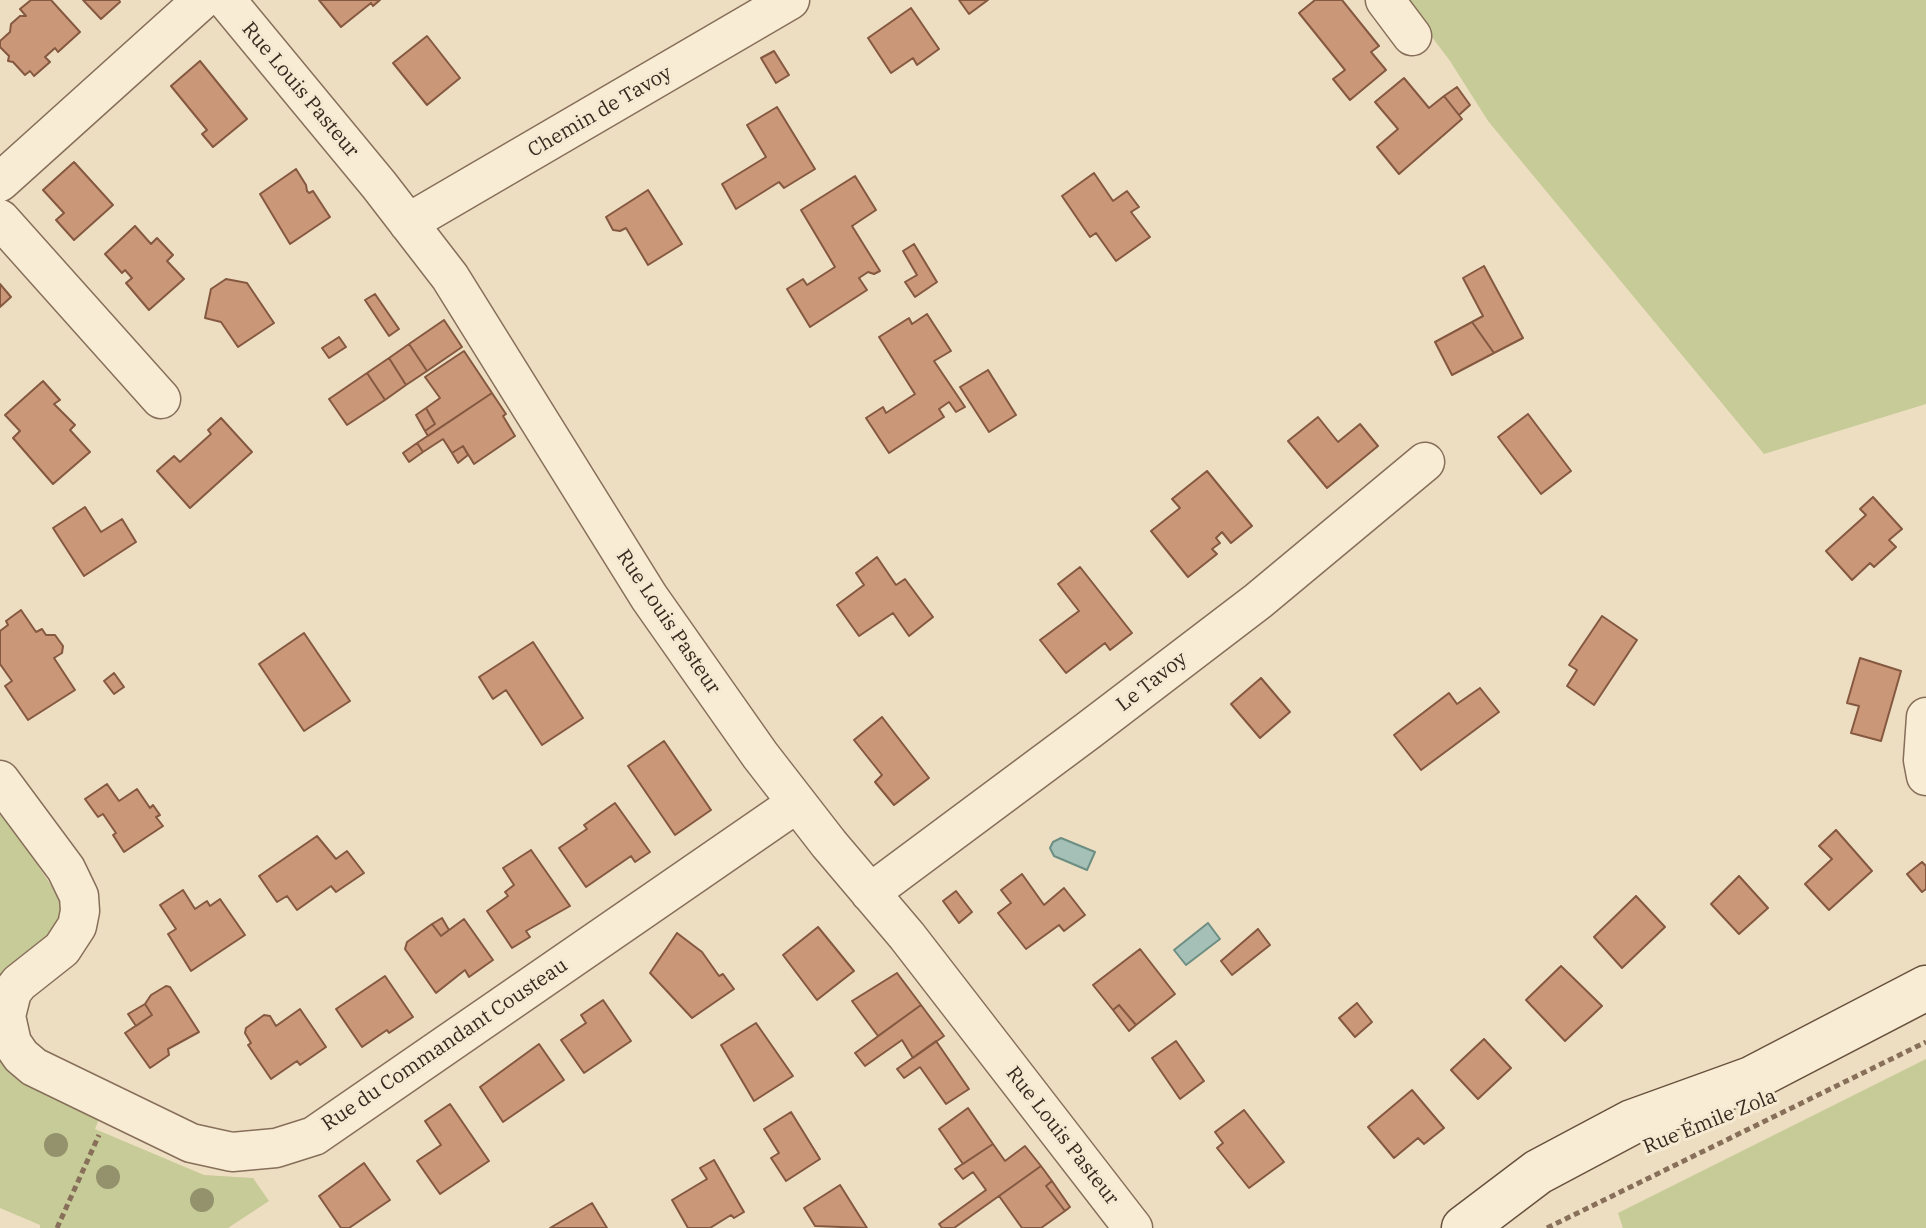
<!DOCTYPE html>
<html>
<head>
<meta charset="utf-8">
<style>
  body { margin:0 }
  canvas { display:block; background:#eddec2 }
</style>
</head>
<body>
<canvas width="1926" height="1228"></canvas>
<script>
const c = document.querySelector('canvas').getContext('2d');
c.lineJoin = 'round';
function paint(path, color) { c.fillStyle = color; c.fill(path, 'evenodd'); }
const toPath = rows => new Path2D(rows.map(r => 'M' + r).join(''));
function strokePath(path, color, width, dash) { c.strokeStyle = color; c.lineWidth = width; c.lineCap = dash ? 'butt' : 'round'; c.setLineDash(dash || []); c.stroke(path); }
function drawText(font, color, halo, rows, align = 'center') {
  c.font = font + ' "IBM Plex Serif",serif'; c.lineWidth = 6; c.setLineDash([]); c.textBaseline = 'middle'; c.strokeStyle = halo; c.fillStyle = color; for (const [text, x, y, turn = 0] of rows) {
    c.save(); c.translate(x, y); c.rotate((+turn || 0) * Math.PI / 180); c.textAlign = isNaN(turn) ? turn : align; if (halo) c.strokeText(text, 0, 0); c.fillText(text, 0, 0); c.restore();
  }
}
const green = toPath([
  [1404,0,1926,0,1926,404,1764,454,1488,121,1450,61],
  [0,808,60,899,61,918,49,936,0,979],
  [0,1051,101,1114,95,1129,204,1175,253,1178,269,1201,228,1228,40,1228,40,1225,0,1208],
  [1926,1059,1926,1228,1623,1228,1618,1213]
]);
const water = toPath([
  [1061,838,1095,852,1087,870,1054,856,1050,848,1053,842,1061,838],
  [1208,923,1220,939,1186,965,1174,950,1208,923]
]);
const building = toPath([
  [31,0,51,0,80,32,58,52,55,48,45,57,50,62,34,76,30,71,25,75,13,62,8,61,9,56,0,47,0,41,10,32,11,24,20,16,26,16,20,9,31,0],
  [83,0,119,0,120,2,101,19,83,0],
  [319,0,380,0,373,6,371,3,341,27,319,0],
  [959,0,988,0,969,14,959,0],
  [1315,0,1342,0,1379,46,1371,52,1386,70,1350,100,1333,79,1345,70,1299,13,1315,0],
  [911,8,939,49,917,65,913,58,891,73,868,38,911,8],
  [427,36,460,78,427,105,393,63,427,36],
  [774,51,789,75,776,83,761,58,774,51],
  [200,61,247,119,213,147,202,134,207,130,171,86,200,61],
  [1404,78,1429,108,1444,96,1462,119,1399,174,1377,147,1398,129,1375,102,1404,78],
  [1457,87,1470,105,1459,115,1444,96,1457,87],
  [777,107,815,169,784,188,779,182,736,209,722,184,766,157,747,125,777,107],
  [74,162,113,205,74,240,56,220,64,213,43,190,74,162],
  [296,169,306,185,307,191,309,193,313,191,330,217,290,244,260,194,296,169],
  [1094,173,1113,201,1127,191,1139,207,1131,212,1150,237,1116,261,1096,233,1090,237,1062,196,1094,173],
  [855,176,876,210,852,226,880,271,874,274,868,272,859,278,867,290,810,327,787,289,803,279,807,285,835,267,801,210,855,176],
  [648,190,682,244,648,265,626,228,620,231,613,230,606,217,648,190],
  [135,226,151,244,157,238,173,255,167,261,184,279,149,310,126,283,132,278,125,270,122,273,105,254,135,226],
  [914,244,937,282,915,297,905,282,917,275,903,251,914,244],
  [1484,266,1523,338,1494,353,1472,322,1483,316,1463,278,1484,266],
  [226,279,247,283,274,323,238,347,221,322,205,318,211,289,226,279],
  [0,284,11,297,0,307,0,284],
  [375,294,399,329,389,336,365,300,375,294],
  [927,314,951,351,934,361,965,407,956,412,949,402,939,409,944,417,889,453,866,418,883,407,886,413,915,394,879,337,909,318,912,324,927,314],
  [444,320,462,347,427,371,409,344,444,320],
  [1472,322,1494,353,1452,375,1435,342,1472,322],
  [339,337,346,347,329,358,322,348,339,337],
  [409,344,427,371,406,385,389,358,409,344],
  [464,351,492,393,428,436,425,431,435,424,426,408,440,398,425,377,464,351],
  [389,358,406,385,385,400,367,373,389,358],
  [988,370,1016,415,989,432,960,387,988,370],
  [367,373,385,400,347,425,329,399,367,373],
  [43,381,60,400,54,404,75,425,70,430,90,452,53,484,13,438,20,431,5,415,43,381],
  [492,393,506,414,503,416,515,436,474,464,463,446,452,453,443,439,423,452,417,443,492,393],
  [426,408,435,424,425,431,416,415,426,408],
  [1528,414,1571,471,1541,494,1498,437,1528,414],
  [1318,417,1338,442,1360,424,1378,446,1327,488,1288,441,1318,417],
  [221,418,252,452,190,508,157,471,174,456,180,462,211,434,208,430,221,418],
  [417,443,423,452,409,462,403,453,417,443],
  [463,446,468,455,458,463,452,453,463,446],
  [1207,471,1252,526,1231,543,1222,532,1216,538,1220,543,1212,549,1217,554,1188,577,1151,531,1180,508,1172,499,1207,471],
  [1873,497,1902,529,1889,540,1896,547,1874,567,1870,563,1852,580,1826,551,1866,515,1860,509,1873,497],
  [85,507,101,532,122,519,136,542,84,576,53,528,85,507],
  [877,557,896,585,905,579,933,617,909,636,893,613,859,636,837,605,864,585,856,573,877,557],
  [1080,567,1132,633,1110,650,1105,643,1066,673,1040,640,1079,611,1058,584,1080,567],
  [21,610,36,632,42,629,46,635,55,635,63,646,62,653,54,658,75,690,28,720,5,686,12,681,0,664,0,631,8,625,6,621,21,610],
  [1602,616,1637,640,1594,705,1567,686,1577,670,1569,665,1602,616],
  [304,633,350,701,304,731,259,664,304,633],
  [533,642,583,718,542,745,506,690,493,699,479,677,533,642],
  [1860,658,1901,671,1881,741,1851,733,1859,706,1847,703,1860,658],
  [114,673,124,687,114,694,104,681,114,673],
  [1261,678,1290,712,1260,738,1231,704,1261,678],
  [1480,688,1499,712,1421,770,1394,735,1449,693,1457,704,1480,688],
  [882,717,929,778,894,805,875,782,882,775,854,740,882,717],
  [664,741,711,810,675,835,628,766,664,741],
  [107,784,119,801,137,789,150,808,153,805,160,815,156,817,163,826,124,852,113,835,116,833,103,814,98,817,85,799,107,784],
  [615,803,650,852,635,862,631,856,586,887,559,848,587,829,584,825,615,803],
  [1836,830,1872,871,1829,910,1805,884,1832,859,1819,846,1836,830],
  [317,836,336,859,347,851,364,873,336,892,331,886,297,910,287,896,277,902,259,876,317,836],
  [531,850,570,906,526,931,530,937,512,948,487,911,508,896,505,892,514,885,503,868,531,850],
  [1922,862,1926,866,1926,889,1922,892,1907,874,1922,862],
  [1022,874,1044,905,1064,888,1085,915,1064,931,1059,925,1026,949,998,913,1011,903,1001,890,1022,874],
  [1739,876,1768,908,1739,934,1711,904,1739,876],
  [183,890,195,909,207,901,210,906,220,899,245,935,191,971,168,934,176,929,160,905,183,890],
  [956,891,972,912,959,923,943,901,956,891],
  [1636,896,1665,927,1622,968,1594,937,1636,896],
  [442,918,449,930,441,936,432,924,442,918],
  [464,919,493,960,469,977,465,970,436,993,405,949,407,942,432,924,441,936,464,919],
  [818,927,854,971,817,1000,783,955,818,927],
  [1258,929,1270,945,1232,975,1221,961,1258,929],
  [677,933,702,952,719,976,723,974,734,989,692,1018,650,973,677,933],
  [1140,949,1175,994,1136,1025,1119,1005,1113,1010,1093,985,1140,949],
  [1561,966,1602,1006,1565,1041,1526,1000,1561,966],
  [897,973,921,1005,878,1036,852,1001,897,973],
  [385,976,413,1017,389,1033,387,1030,362,1047,336,1009,385,976],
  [166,986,170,987,199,1032,168,1049,169,1055,150,1068,125,1033,152,1015,145,1004,151,995,166,986],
  [603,1000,631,1041,584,1073,561,1040,586,1023,581,1015,603,1000],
  [1357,1003,1372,1022,1355,1037,1339,1018,1357,1003],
  [145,1004,152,1015,136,1026,128,1014,145,1004],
  [921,1005,944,1036,913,1058,902,1040,865,1066,855,1053,921,1005],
  [1119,1005,1136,1025,1129,1031,1113,1010,1119,1005],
  [300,1009,326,1047,300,1065,297,1061,271,1079,248,1045,251,1043,245,1033,246,1028,264,1015,270,1016,276,1026,300,1009],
  [756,1023,793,1076,754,1101,721,1045,756,1023],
  [1484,1039,1511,1068,1478,1099,1451,1070,1484,1039],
  [936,1041,969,1089,946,1104,920,1067,904,1078,897,1069,936,1041],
  [1176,1041,1204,1081,1180,1099,1152,1058,1176,1041],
  [539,1044,564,1080,503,1122,480,1087,539,1044],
  [1412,1090,1444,1128,1424,1144,1418,1138,1394,1158,1368,1127,1412,1090],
  [450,1104,489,1161,440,1194,417,1161,441,1145,425,1121,450,1104],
  [968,1108,993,1144,963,1164,939,1129,968,1108],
  [1244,1110,1284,1162,1249,1188,1217,1148,1223,1143,1215,1132,1244,1110],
  [791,1112,820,1159,786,1181,771,1158,779,1153,764,1129,791,1112],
  [993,1144,1005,1161,1025,1146,1041,1166,954,1228,942,1228,939,1224,986,1190,973,1172,963,1179,955,1169,993,1144],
  [714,1160,744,1212,734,1218,731,1215,710,1228,688,1228,672,1200,707,1179,700,1168,714,1160],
  [364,1163,390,1200,349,1228,341,1228,319,1196,364,1163],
  [1041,1166,1052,1181,1046,1186,1065,1211,1041,1228,1022,1228,999,1196,1041,1166],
  [1052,1181,1070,1207,1065,1211,1046,1186,1052,1181],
  [840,1185,867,1228,815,1226,804,1208,840,1185],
  [592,1203,607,1228,550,1228,592,1203]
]);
const path = toPath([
  [57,1228,99,1135],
  [1547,1228,1926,1042]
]);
const minor = toPath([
  [226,0,379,185,450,277,649,597,760,755,829,844,907,936,1133,1228],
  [1385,0,1412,36],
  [0,182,202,0],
  [0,219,161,399],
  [408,223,790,0],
  [1926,717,1923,760,1926,776],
  [0,780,66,869,79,896,80,911,77,926,62,949,19,983,12,992,6,1016,12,1043,21,1056,34,1067,191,1143,232,1152,276,1148,314,1136,797,803],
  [870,893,1089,730,1258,601,1425,462]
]);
const secondary = toPath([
  [1464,1228,1538,1172,1632,1122,1751,1079,1926,988]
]);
const trees = [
  [56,1145],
  [108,1177],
  [202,1200]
];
const streetNames = [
  ["Rue Louis Pasteur",300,90,50],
  ["Chemin de Tavoy",600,112,-30],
  ["Rue Louis Pasteur",668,622,56],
  ["Le Tavoy",1152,682,-38],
  ["Rue du Commandant Cousteau",445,1045,-34],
  ["Rue Émile Zola",1710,1122,-22],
  ["Rue Louis Pasteur",1062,1136,52]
];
paint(green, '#c7cb97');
paint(water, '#a5c0b6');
strokePath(water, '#6c8e83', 2);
paint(building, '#ca9779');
strokePath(building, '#855840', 2);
strokePath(minor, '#876f5a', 41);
strokePath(secondary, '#68513d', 47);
strokePath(path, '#876f5a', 5, [6, 4]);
strokePath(minor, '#f8ecd5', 38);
strokePath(secondary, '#f8ecd5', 44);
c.fillStyle = '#93926c';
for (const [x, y] of trees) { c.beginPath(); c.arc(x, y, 12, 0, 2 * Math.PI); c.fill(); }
drawText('20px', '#37291e', '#f5e9d2', streetNames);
</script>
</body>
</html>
